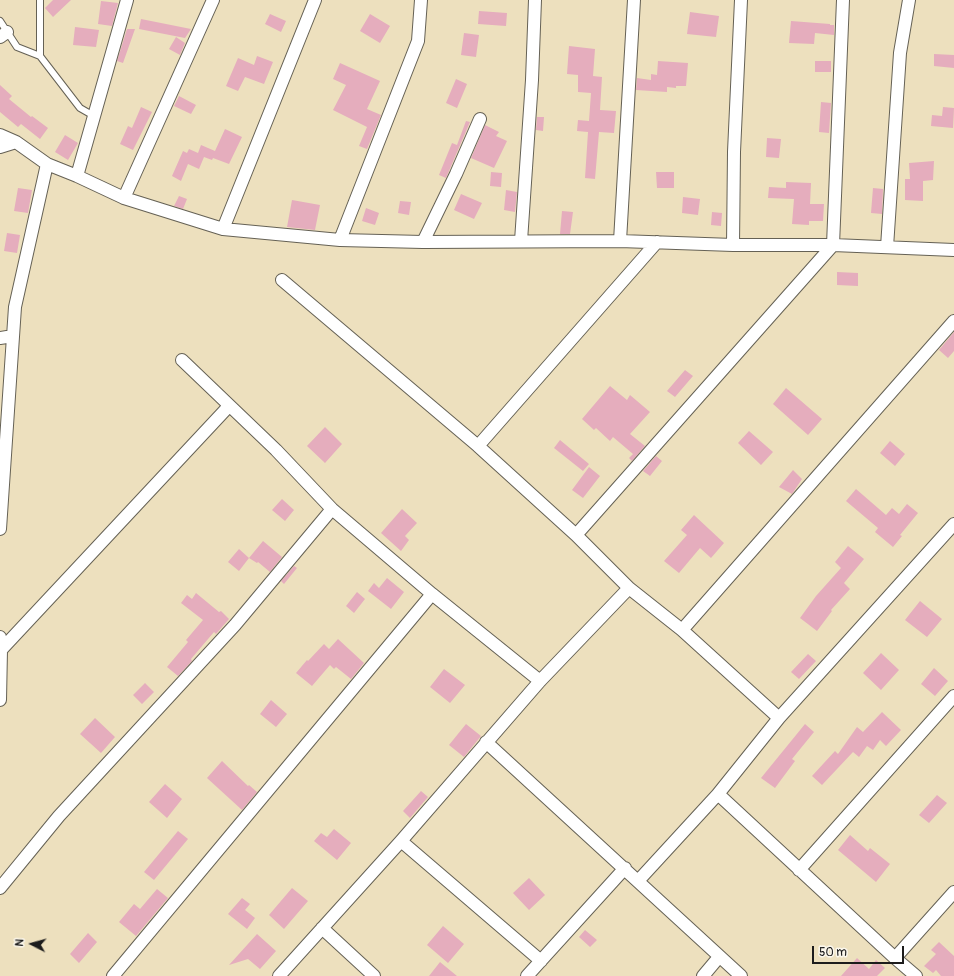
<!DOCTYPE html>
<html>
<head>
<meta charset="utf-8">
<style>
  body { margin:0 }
  #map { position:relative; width:954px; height:976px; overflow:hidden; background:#ede0be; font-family:Pangolin,sans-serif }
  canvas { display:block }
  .north { position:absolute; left:12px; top:924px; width:40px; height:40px; -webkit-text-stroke:3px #fbf7ec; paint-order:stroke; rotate:276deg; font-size:11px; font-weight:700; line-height:16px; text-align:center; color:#1c1c1c }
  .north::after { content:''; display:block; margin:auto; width:14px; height:18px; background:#1c1c1c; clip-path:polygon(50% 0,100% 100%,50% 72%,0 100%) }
  .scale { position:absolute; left:812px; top:946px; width:92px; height:18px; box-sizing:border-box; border:2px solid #1c1c1c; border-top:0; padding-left:5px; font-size:12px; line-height:14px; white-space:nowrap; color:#1c1c1c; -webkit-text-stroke:3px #fbf7ec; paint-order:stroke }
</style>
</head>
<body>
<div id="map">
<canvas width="954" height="976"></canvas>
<div class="north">N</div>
<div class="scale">50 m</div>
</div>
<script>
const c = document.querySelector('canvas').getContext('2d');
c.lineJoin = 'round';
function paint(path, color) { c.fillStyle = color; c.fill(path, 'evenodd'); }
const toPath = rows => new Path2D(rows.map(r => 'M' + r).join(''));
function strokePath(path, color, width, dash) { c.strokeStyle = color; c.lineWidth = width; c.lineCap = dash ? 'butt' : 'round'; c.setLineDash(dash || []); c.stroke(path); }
const building = toPath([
  [53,0,71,0,53,17,45,8],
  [101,1,118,3,112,26,98,24],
  [479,11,507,13,506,26,478,24],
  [690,12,719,16,716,37,687,34],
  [270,14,286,21,281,32,265,24],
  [370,14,390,26,380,43,360,31],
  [141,19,191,29,185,38,139,29],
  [791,21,830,24,830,25,834,25,834,35,815,33,814,44,789,43],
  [75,27,99,30,96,47,73,45],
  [127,29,135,29,123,63,117,61],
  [464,33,479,35,476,57,461,55],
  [176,37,185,43,180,55,169,49],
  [569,46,595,49,593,76,602,77,600,110,616,111,614,133,599,132,595,179,585,178,588,132,577,131,578,120,589,121,591,93,578,92,578,75,567,74],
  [934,54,954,55,954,68,934,66],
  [257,56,273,62,264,84,245,77,238,91,226,86,238,58,254,65],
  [658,61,688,63,686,86,676,86,676,88,667,87,667,92,636,90,637,78,651,80,651,74,657,75],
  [815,61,831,61,831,72,815,72],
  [340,63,380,81,367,109,381,115,367,149,359,146,367,127,333,110,346,85,333,79],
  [456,79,467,84,457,108,446,103],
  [0,85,12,96,9,99,31,117,32,116,48,128,40,139,21,124,18,127,0,112],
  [179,96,196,105,191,114,174,106],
  [821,102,831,103,829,133,819,132],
  [141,107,152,112,133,150,120,144,128,126,132,128],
  [943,107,954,108,953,128,931,126,932,115,942,116],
  [537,117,544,117,543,131,536,130],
  [466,121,470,122,446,178,439,175,452,143,457,145],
  [485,125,499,132,496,136,507,141,494,168,471,158],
  [225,129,242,137,229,164,213,158,212,160,204,157,199,169,188,164,181,181,172,176,183,151,187,153,189,149,198,153,201,145,215,151],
  [65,135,78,143,68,160,55,152],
  [767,138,781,139,779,158,766,157],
  [934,161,933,180,923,181,923,201,905,200,905,179,910,179,909,163],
  [491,172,502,173,501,187,490,186],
  [656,172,674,172,674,188,657,188],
  [786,182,811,183,810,204,824,204,823,221,809,221,809,225,792,224,794,199,768,198,769,187,786,188],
  [18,188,32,190,28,213,14,211],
  [873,188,883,189,882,214,871,213],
  [506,190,517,192,515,212,504,210],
  [461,194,482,203,474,219,454,210],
  [179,196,187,199,183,209,174,206],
  [683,197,700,199,698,215,682,213],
  [292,200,320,205,315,230,287,227],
  [400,201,411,202,409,215,398,213],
  [366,208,379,213,375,225,362,221],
  [562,211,573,212,570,234,560,234],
  [712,212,722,213,721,226,711,225],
  [7,233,20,235,17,253,4,251],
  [837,272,858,273,858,286,837,285],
  [954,332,954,351,948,358,939,350],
  [685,370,693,376,675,397,667,391],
  [610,386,627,400,630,395,650,412,630,434,645,446,632,461,629,458,633,454,613,437,610,441,596,428,594,430,582,419],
  [786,388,822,419,808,435,773,404],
  [325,427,342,444,325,463,307,446],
  [749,431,773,452,761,465,738,443],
  [560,440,589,464,583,471,554,448],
  [890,441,905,454,895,466,880,453],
  [656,456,662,461,650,476,643,471],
  [589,467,600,476,583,498,572,490],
  [793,470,802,479,792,494,779,487],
  [856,489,886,515,892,508,899,514,907,504,918,513,900,535,902,536,893,547,875,532,878,528,846,501],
  [282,499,294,510,285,521,272,510],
  [402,509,417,523,405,536,409,540,401,551,381,533],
  [694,515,724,543,711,558,700,548,679,573,664,561,687,535,681,530],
  [263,541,282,557,270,572,258,562,257,563,249,558],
  [848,546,864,559,844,583,850,589,831,610,832,611,817,631,800,618,816,596,841,568,835,562],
  [239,549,249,558,239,571,228,562],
  [294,566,297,568,284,584,281,581],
  [387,578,404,592,391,609,368,591,374,583,379,588],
  [357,592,365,599,354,613,346,606],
  [196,593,219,612,221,611,229,619,216,634,214,632,191,659,192,661,178,676,167,667,188,642,186,640,203,620,181,603,187,595,192,599],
  [920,601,942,619,927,637,905,620],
  [338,639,364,663,351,679,336,667,334,669,330,665,312,686,296,673,307,660,308,661,324,644,329,649],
  [881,653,899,670,881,690,863,673],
  [808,654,816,661,799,679,791,672],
  [934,668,948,681,935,696,921,684],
  [444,669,465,685,450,703,430,687],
  [145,683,154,692,142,704,133,695],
  [271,700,287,714,276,727,260,714],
  [882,712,901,730,886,746,880,740,873,750,867,746,859,757,853,752,822,785,812,776,835,751,838,754,857,727,863,732],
  [95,718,115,737,101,753,80,734],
  [466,724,481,736,464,757,449,745],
  [805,724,814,732,792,759,795,761,775,788,761,778],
  [222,761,248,786,249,785,257,792,242,810,207,778],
  [165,784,182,799,167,818,149,802],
  [421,791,428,797,410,818,403,811],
  [937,795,947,803,929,823,919,815],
  [334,829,351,843,337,860,314,841,321,833,327,837],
  [178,831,188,839,154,880,144,872],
  [850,835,868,851,870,848,890,864,876,882,838,850],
  [529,878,545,895,529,910,513,893],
  [292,888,308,901,284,929,269,915],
  [157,889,168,898,136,936,119,922,134,904,140,909],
  [242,898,250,904,245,910,255,918,247,929,228,914],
  [443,926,464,944,448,963,427,945],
  [585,930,597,940,590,947,579,937],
  [88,933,97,942,79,963,70,954],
  [257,934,276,951,260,969,248,959,229,965],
  [939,942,954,956,954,976,941,976,936,970,933,973,924,966,936,954,931,950],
  [857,958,869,969,876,960,885,968,877,976,841,976],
  [440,962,457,976,429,976]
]);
const lane = toPath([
  [0,21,17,47,40,56,80,108,94,116],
  [40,56,40,0]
]);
const street = toPath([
  [0,37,7,32],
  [0,135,16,142,47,164,77,176,124,198,223,229,340,240,423,242,620,241,733,245,833,245,954,250],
  [0,147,16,142],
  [77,176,127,0],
  [124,198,213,0],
  [223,229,315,0],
  [340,240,418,41,421,0],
  [521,241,532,80,535,0],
  [620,241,634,0],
  [423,242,456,174,480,119],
  [733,245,734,152,741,0],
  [887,247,900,53,909,0],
  [282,280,478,446,576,535,629,588,682,630,779,718],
  [0,338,13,336],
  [182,360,276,450,332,509,432,594,540,681],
  [478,446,657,242],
  [0,529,15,307,47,164],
  [576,535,833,245,843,0],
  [682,630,954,321],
  [0,637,1,650,0,700],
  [1,650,229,406],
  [486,742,741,976],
  [401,841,541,961],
  [799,870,954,696],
  [638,881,718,794],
  [0,888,59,816,235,625,332,509],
  [322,928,374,976],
  [895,958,954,892],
  [113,976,432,594],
  [279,976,401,841,540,681,629,588],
  [527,976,625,868],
  [703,976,719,957],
  [916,976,895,958,718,794,779,718,954,524]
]);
paint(building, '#e5adbd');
strokePath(lane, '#656155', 8);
strokePath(street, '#656155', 14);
strokePath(lane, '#fff', 6);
strokePath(street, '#fff', 12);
</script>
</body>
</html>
